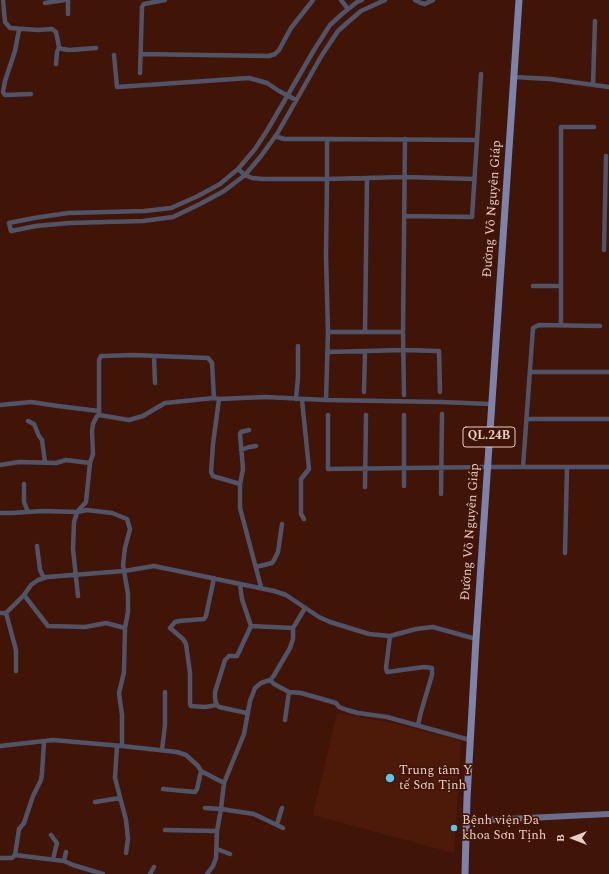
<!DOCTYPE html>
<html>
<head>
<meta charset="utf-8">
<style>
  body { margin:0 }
  #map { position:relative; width:609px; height:874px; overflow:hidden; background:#401508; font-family:Spectral,serif }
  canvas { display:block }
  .north { position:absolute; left:553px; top:818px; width:40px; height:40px; -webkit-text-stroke:3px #401508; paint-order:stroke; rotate:270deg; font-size:11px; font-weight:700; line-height:16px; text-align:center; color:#eacdc4 }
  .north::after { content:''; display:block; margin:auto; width:14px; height:18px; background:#eacdc4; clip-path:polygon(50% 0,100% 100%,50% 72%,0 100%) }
</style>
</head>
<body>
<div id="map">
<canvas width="609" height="874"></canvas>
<div class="north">B</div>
</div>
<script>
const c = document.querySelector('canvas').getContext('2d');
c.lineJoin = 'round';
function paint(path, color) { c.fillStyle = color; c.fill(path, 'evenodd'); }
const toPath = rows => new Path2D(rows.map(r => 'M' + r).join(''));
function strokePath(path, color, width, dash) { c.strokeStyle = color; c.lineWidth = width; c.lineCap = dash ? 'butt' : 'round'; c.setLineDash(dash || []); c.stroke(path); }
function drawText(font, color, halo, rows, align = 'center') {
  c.font = font + ' Spectral,serif'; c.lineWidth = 3.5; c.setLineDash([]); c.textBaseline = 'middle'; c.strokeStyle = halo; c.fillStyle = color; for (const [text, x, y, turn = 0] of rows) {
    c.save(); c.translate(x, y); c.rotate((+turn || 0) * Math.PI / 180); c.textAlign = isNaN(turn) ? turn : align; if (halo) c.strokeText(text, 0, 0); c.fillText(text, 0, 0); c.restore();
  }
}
const built = toPath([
  [337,713,397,724,461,741,454,853,313,815]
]);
const street = toPath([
  [3,0,5,22,10,28,38,30,52,29,56,32,59,47,62,49,70,50,96,48],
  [68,0,68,14],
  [341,0,348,9],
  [362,0,357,2,342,14,330,25,314,50,268,129,255,149,238,169,220,184,198,196,171,208,144,211,68,213,34,218,9,223,11,231,36,226,69,223,143,221,173,217,200,204,224,191,245,175,261,156,277,134,322,55,338,31,348,22,361,11,385,0],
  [415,0,421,3,425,4,433,0],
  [45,3,64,0],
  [19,30,15,51,5,81,3,92,5,95,31,94],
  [141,54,269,56,275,54,279,50,291,28,313,0],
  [114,55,117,87,249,78,267,83,279,91,296,100],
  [56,64,57,52,59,47],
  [140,73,142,7,144,4,165,0],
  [514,77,550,79,609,87],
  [593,85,595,21],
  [275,136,284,139,327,139],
  [238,169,245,175,252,178,262,179,327,179,326,256,328,332,326,400],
  [474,179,405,177,327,179,327,139,477,140,481,74],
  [405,216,472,217,477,140],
  [604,250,606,156],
  [533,286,561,286],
  [561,325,561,127,594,127],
  [328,332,403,332],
  [365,332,367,179],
  [327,352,404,350,439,351,440,392],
  [154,357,155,383],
  [530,372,609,372],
  [364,392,365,351],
  [404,395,403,332,405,139],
  [219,399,213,444,211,472,213,476,216,477,240,484,240,508,261,587],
  [296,399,298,377,298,346],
  [302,400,309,469,301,479,301,514,304,519],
  [0,405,31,402,58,406,99,411],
  [99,415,99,360,101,356,104,356,133,355,208,358,212,363,214,398],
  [328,415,328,469,487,467,609,467],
  [528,419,609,419],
  [28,421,34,424,39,436,42,440,45,462],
  [241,450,249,447,256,446],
  [0,465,19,462,56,463,66,460,90,463],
  [523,467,533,328,539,325,600,326],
  [24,484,24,502,28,512],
  [240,484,243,469,240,434,241,432,249,430],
  [404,486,404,415],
  [365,487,366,415],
  [441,494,442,414],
  [0,513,12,513,42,511,77,512,87,510,112,513,127,519,130,529,125,548,123,565,128,594,128,612,125,628,124,672,119,693,122,715,122,746],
  [37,546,40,570,44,578],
  [565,553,567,467],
  [256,567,272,563,274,560,278,552,282,524],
  [214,578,206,616,204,619,179,621,175,622,170,628,183,639,186,644,190,673,190,704,191,706,205,707,217,705],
  [240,584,242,599,251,626,237,656,229,656,225,660,215,692,215,698,216,703,219,707,247,713],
  [24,595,48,626,85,627,106,623,125,628],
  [78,596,73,549,74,522,77,512,86,502,90,463,93,454,92,431,93,424,97,416,99,415,129,420,143,416,165,403,214,398,219,399,265,397,326,400,441,402,491,404],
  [0,613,6,613,24,595,31,585,38,580,47,577,124,571,154,566,274,591,286,595,319,617,330,622,369,634,390,636,416,629,433,627,476,639],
  [6,613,16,650,16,671],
  [251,626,293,628],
  [390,636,386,668,387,672,424,667,432,668,432,675,421,712,418,725],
  [270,680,274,684,289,692,301,693,336,703,339,707,347,710,358,713,387,717,470,740],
  [285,720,289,692],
  [0,746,53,740,122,746,177,752,186,755,198,766,201,771,224,783],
  [117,746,115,778,126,820,128,839,126,853],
  [162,750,165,725,165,692],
  [163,789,195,792,197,789,201,771],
  [95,802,120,798],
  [205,808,221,809,254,814,283,828],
  [277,824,282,808],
  [165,830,217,831],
  [51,835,57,843,53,859],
  [217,849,230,854],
  [15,855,64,861,73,865,103,874],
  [0,858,12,858,15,855,19,829,24,823,33,796,41,780,42,773,44,742],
  [64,861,66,852],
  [150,874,154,867],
  [207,874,213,866,216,858,217,831,221,809,224,783,244,734,250,701,255,688,261,683,270,680,273,677,290,648,293,639,293,628,305,608]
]);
const secondary = toPath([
  [467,821,609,814]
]);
const primary = toPath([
  [465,874,467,798,476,639,519,0]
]);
const markers = [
  [390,778,5,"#5ac8e5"],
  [454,828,4,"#5ac8e5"]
];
const shields = [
  [489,437,52]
];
const shieldNames = [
  ["QL.24B",489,437]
];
const streetNames = [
  ["Đường Võ Nguyên Giáp",493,209,-86],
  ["Đường Võ Nguyên Giáp",471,532,-86]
];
const poiNames = [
  ["Trung tâm Y",399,771],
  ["tế Sơn Tịnh",399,786],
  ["Bệnh viện Đa",462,821],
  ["khoa Sơn Tịnh",462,836]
];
paint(built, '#4d1a0a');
strokePath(street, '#515467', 4.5);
strokePath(secondary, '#696e8c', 6);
strokePath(primary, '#7c82a9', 7);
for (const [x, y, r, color] of markers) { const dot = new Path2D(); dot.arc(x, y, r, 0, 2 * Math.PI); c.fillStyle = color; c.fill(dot); strokePath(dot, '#401508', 1.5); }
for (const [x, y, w] of shields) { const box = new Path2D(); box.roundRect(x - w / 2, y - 10, w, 20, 3); c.fillStyle = '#401508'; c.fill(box); strokePath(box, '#eacdc4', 1); }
drawText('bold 12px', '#eacdc4', null, shieldNames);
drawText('13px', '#eacdc4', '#401508', streetNames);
drawText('13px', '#eacdc4', '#401508', poiNames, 'left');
</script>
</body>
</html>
